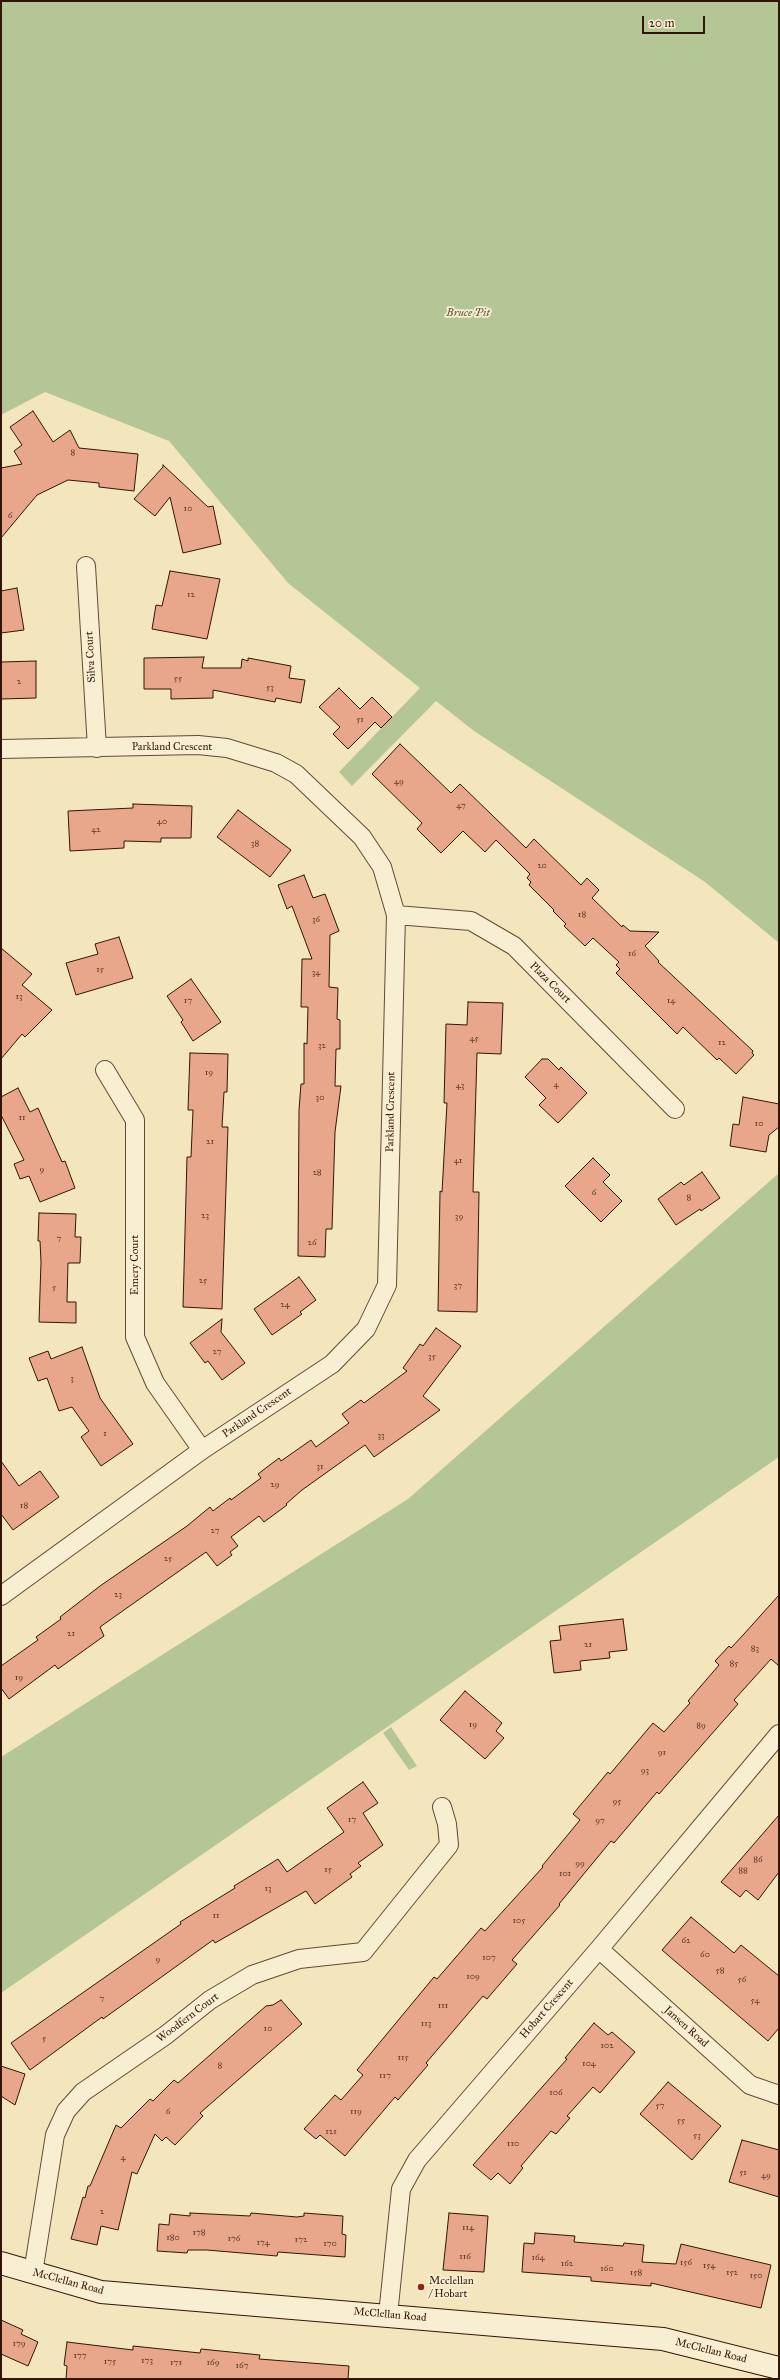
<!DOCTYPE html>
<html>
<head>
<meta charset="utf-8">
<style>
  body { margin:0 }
  #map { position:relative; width:780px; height:2380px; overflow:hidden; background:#f4e6bc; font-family:"IM FELL Great Primer",serif }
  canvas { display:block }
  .frame { position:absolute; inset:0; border:2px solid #331507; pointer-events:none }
  .scale { position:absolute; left:642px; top:16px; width:63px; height:18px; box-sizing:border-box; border:2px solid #331507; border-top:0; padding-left:5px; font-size:12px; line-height:14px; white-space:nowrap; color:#331507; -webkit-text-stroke:3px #f8efd3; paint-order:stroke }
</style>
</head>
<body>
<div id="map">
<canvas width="780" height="2380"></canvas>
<div class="frame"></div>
<div class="scale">20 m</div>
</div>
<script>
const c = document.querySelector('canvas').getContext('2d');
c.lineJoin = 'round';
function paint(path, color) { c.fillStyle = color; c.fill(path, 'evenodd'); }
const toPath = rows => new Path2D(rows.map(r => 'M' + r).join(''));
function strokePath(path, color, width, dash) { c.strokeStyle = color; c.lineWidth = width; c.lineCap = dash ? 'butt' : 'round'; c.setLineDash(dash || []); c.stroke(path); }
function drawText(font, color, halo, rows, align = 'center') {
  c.font = font + ' "IM FELL Great Primer",serif'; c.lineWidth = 3.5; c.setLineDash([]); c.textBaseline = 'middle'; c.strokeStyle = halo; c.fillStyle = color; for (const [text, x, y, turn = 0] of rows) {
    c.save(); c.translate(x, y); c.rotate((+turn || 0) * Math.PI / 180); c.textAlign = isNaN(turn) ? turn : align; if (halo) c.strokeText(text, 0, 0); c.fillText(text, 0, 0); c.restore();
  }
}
const green = toPath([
  [1,1,779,1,779,943,705,882,474,731,436,701,352,786,339,772,420,688,288,583,169,441,45,392,1,415],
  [779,1173,779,1457,1,1993,1,1757,408,1499],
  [391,1727,417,1766,409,1770,383,1733]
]);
const building = toPath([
  [33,411,53,442,70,430,79,448,138,454,134,491,99,487,99,483,68,480,37,495,1,538,1,468,22,464,14,451,22,445,10,427,33,411],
  [163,465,208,507,213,506,221,544,183,553,170,497,155,516,134,499,163,467,163,465],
  [170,571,220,579,207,639,152,629,156,605,162,606,170,571],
  [17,588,24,630,1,633,1,591,17,588],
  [204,657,202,668,241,668,242,659,248,661,248,658,291,666,289,678,305,680,301,703,276,698,275,702,213,690,213,698,171,699,171,689,144,689,144,658,204,657],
  [36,661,36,698,1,699,1,662,36,661],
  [339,688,360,709,372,697,392,717,381,728,375,722,348,749,333,734,340,727,319,707,339,688],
  [400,744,451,793,460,784,526,848,534,839,581,885,587,878,599,890,592,898,622,927,623,925,630,931,659,932,645,946,659,961,658,962,753,1051,752,1053,754,1055,736,1074,719,1058,717,1060,683,1027,677,1034,616,973,620,969,616,965,619,962,593,938,585,946,564,926,566,924,553,911,554,910,529,885,531,882,527,878,530,874,496,840,485,852,463,831,441,853,417,829,422,823,372,774,400,744],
  [133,804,192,806,191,838,161,838,161,842,124,841,124,848,70,851,68,811,133,808,133,804],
  [238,810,291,850,270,877,217,837,238,810],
  [304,875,313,898,325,894,339,931,330,935,329,987,338,988,337,1019,340,1020,340,1049,336,1049,335,1086,341,1086,335,1132,332,1229,326,1229,325,1257,298,1256,299,1110,301,1084,304,1084,304,1043,307,1044,308,1007,301,1007,302,959,312,959,292,906,287,909,278,885,304,875],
  [119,937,133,978,76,995,66,963,98,954,95,944,119,937],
  [1,948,32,974,22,985,52,1010,25,1037,22,1034,1,1059,1,948],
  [191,979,221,1022,193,1041,181,1022,183,1020,167,996,191,979],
  [468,1002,503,1003,501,1054,477,1053,473,1192,479,1192,477,1312,438,1311,440,1191,442,1192,447,1103,444,1103,446,1024,467,1025,468,1002],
  [190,1053,228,1054,227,1092,224,1092,222,1127,228,1127,222,1309,183,1307,187,1157,191,1157,193,1110,188,1110,190,1053],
  [542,1059,548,1059,559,1070,561,1067,587,1093,558,1123,539,1105,546,1098,525,1077,542,1059],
  [18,1088,30,1112,38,1108,62,1162,65,1161,75,1188,40,1202,29,1176,20,1179,14,1164,24,1160,1,1115,1,1097,18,1088],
  [743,1097,779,1104,779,1127,769,1135,766,1152,730,1146,733,1124,739,1125,743,1097],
  [593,1158,610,1175,603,1182,622,1201,601,1222,565,1186,593,1158],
  [702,1172,720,1198,701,1211,700,1209,676,1225,658,1199,681,1182,684,1185,702,1172],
  [39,1213,76,1214,75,1237,81,1237,80,1263,68,1263,67,1302,76,1302,76,1323,39,1322,41,1262,40,1241,38,1241,39,1213],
  [299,1277,316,1300,300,1312,302,1314,272,1335,254,1309,299,1277],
  [222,1319,221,1332,245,1363,222,1380,208,1361,205,1363,190,1343,222,1319],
  [436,1328,461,1346,423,1396,440,1410,374,1457,365,1445,302,1490,286,1504,287,1505,264,1522,259,1516,231,1537,238,1546,230,1552,232,1555,217,1566,206,1552,100,1627,104,1636,58,1669,55,1665,9,1699,1,1688,1,1666,38,1640,36,1637,61,1619,60,1617,100,1586,187,1526,210,1507,213,1511,230,1498,231,1500,261,1478,258,1474,279,1458,281,1461,311,1440,316,1447,349,1423,342,1414,361,1400,364,1403,407,1371,403,1368,420,1344,423,1346,436,1328],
  [82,1347,100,1398,133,1444,101,1466,81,1437,89,1431,72,1407,59,1411,47,1378,38,1381,29,1358,48,1351,51,1359,82,1347],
  [1,1461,19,1486,40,1471,59,1497,13,1530,1,1514,1,1461],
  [779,1595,779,1666,771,1659,734,1700,738,1704,659,1794,657,1792,614,1843,611,1841,559,1904,560,1905,512,1960,517,1964,487,1999,483,1996,426,2063,428,2065,398,2100,395,2097,345,2156,320,2135,316,2139,304,2129,335,2095,341,2100,363,2075,357,2070,434,1977,437,1979,481,1928,485,1931,543,1867,542,1866,580,1820,573,1814,608,1772,610,1774,653,1723,664,1732,690,1703,688,1701,719,1665,715,1661,729,1646,731,1648,744,1634,779,1595],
  [623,1619,627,1650,609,1652,610,1658,580,1661,581,1670,554,1673,550,1641,561,1640,559,1626,623,1619],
  [465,1691,502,1723,496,1731,504,1738,485,1759,440,1720,465,1691],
  [363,1782,378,1803,363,1813,383,1845,358,1863,361,1866,350,1874,352,1877,315,1904,306,1891,215,1943,213,1940,103,2019,102,2017,30,2070,11,2043,181,1924,180,1922,235,1888,234,1886,278,1859,287,1872,344,1832,327,1808,363,1782],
  [779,1815,779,1872,758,1900,746,1890,740,1897,721,1882,779,1815],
  [691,1917,734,1953,741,1945,779,1976,779,2028,768,2041,662,1950,691,1917],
  [281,2000,302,2024,200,2113,203,2116,175,2145,166,2137,162,2141,155,2134,137,2174,132,2172,118,2230,101,2226,97,2245,71,2239,83,2197,85,2198,88,2186,90,2186,116,2125,121,2128,150,2099,153,2101,174,2080,178,2083,266,2006,273,2005,281,2000],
  [594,2023,608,2035,612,2032,635,2052,600,2093,593,2087,567,2116,570,2118,556,2134,551,2131,521,2166,523,2168,510,2184,498,2173,491,2180,473,2165,567,2059,565,2058,594,2023],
  [1,2066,25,2074,15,2105,1,2096,1,2066],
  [668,2082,721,2126,692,2160,640,2114,668,2082],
  [742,2140,779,2150,779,2197,729,2182,742,2140],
  [190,2213,250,2216,251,2213,297,2217,304,2216,304,2213,343,2216,342,2234,346,2235,345,2257,278,2252,277,2256,207,2250,188,2250,187,2253,157,2251,159,2224,169,2225,170,2214,190,2216,190,2213],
  [449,2213,488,2216,484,2272,443,2270,449,2213],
  [535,2233,575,2236,574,2242,623,2246,624,2243,644,2245,642,2262,676,2264,681,2244,771,2265,761,2308,651,2283,651,2286,591,2281,591,2277,522,2272,524,2243,534,2244,535,2233],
  [1,2320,23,2330,21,2334,38,2342,28,2366,1,2354,1,2320],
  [67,2342,133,2350,133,2346,200,2353,201,2349,260,2355,259,2359,349,2366,348,2379,66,2379,67,2366,64,2365,67,2342]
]);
const street = toPath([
  [86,566,97,748],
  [1,749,198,745,227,748,276,763,296,774,362,837,382,867,396,915,387,1285,366,1329,332,1364,202,1450,1,1596],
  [396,915,471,921,514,946,675,1109],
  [105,1070,135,1120,135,1337,155,1383,202,1450],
  [599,1949,750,2085,779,2095],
  [33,2273,55,2135,66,2111,83,2092,166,2035,210,2000,252,1975,299,1959,363,1952,449,1845,447,1824,442,1807],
  [388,2315,401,2189,417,2160,599,1949,779,1734]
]);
const secondary = toPath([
  [1,2263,101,2292,663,2339,779,2368]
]);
const markers = [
  [421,2287,4,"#8f2418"]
];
const numberNames = [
  ["8",73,453],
  ["10",188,509],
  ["6",10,516],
  ["12",191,595],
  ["55",178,679],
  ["2",19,682],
  ["53",270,688],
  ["51",360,720],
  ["49",399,782],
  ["47",461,806],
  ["40",162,822],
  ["42",96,830],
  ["38",255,844],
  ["20",542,866],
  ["18",582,915],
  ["36",316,920],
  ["16",632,954],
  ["15",100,970],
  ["34",316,973],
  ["13",19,997],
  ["17",188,1001],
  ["14",671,1001],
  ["45",474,1039],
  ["12",722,1043],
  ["32",322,1046],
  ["19",209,1073],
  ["4",556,1085],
  ["43",460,1086],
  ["30",320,1098],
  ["11",22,1118],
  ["10",759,1124],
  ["21",210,1142],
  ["41",458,1161],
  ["9",42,1170],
  ["28",317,1173],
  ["6",594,1193],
  ["8",689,1198],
  ["23",205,1216],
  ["39",459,1217],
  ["7",59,1239],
  ["26",312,1243],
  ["25",203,1281],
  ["37",458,1286],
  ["5",54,1288],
  ["24",285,1305],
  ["27",217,1352],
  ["35",432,1357],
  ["3",72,1379],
  ["1",105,1434],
  ["33",381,1436],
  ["31",320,1467],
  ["29",275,1485],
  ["18",24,1506],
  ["27",215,1531],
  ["25",168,1559],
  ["23",118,1595],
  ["21",71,1634],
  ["21",588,1645],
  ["83",755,1649],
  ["85",734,1664],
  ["19",19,1678],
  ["19",473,1725],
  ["89",701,1726],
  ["91",662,1753],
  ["93",645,1771],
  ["95",617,1802],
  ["17",352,1820],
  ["97",600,1821],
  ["86",758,1860],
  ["99",580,1864],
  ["15",328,1870],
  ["88",743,1871],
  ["101",565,1874],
  ["13",268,1889],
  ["11",216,1916],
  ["105",519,1921],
  ["62",686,1941],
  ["60",705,1955],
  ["107",489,1958],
  ["9",158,1960],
  ["58",720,1971],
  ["109",473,1977],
  ["56",742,1980],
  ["7",102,1999],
  ["54",755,2001],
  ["111",443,2006],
  ["113",426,2024],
  ["10",268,2029],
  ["5",44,2039],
  ["102",607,2046],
  ["115",403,2058],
  ["104",589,2064],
  ["8",220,2066],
  ["117",385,2076],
  ["106",556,2093],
  ["57",660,2106],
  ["6",168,2112],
  ["119",356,2112],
  ["55",681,2121],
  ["121",331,2132],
  ["53",697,2136],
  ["110",513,2144],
  ["4",123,2158],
  ["51",743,2173],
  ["49",766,2176],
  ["2",102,2212],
  ["114",468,2228],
  ["178",199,2233],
  ["180",173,2238],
  ["176",234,2239],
  ["172",301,2240],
  ["174",263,2243],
  ["170",330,2244],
  ["116",465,2257],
  ["164",538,2258],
  ["156",686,2263],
  ["162",567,2264],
  ["154",709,2266],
  ["160",607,2269],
  ["158",636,2273],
  ["152",732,2273],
  ["150",756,2276],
  ["179",19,2344],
  ["177",80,2356],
  ["173",147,2361],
  ["175",110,2362],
  ["171",176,2363],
  ["169",213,2363],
  ["167",242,2366]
];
const parkNames = [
  ["Bruce Pit",468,313]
];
const streetNames = [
  ["Silva Court",91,657,-93],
  ["Parkland Crescent",172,747],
  ["Plaza Court",550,983,45],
  ["Parkland Crescent",391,1112,-89],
  ["Emery Court",135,1265,-90],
  ["Parkland Crescent",257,1413,-34],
  ["Hobart Crescent",547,2009,-49],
  ["Woodfern Court",188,2018,-37],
  ["Jansen Road",686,2027,42],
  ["McClellan Road",68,2282,15],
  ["McClellan Road",390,2315,5],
  ["McClellan Road",711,2351,14]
];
const poiNames = [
  ["Mcclellan",429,2281],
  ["/ Hobart",429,2294]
];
paint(green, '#b5c696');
paint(building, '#e8a68b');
strokePath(building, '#331507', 1);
strokePath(street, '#634934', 20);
strokePath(secondary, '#331507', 24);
strokePath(street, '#f8efd3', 18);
strokePath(secondary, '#f8efd3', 22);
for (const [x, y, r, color] of markers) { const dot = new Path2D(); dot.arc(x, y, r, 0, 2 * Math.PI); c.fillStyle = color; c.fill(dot); strokePath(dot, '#f8efd3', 1.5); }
drawText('9px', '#603928', null, numberNames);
drawText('italic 11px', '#605339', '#f8efd3', parkNames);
drawText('11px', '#331507', '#f8efd3', streetNames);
drawText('11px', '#331507', '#f8efd3', poiNames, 'left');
</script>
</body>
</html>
